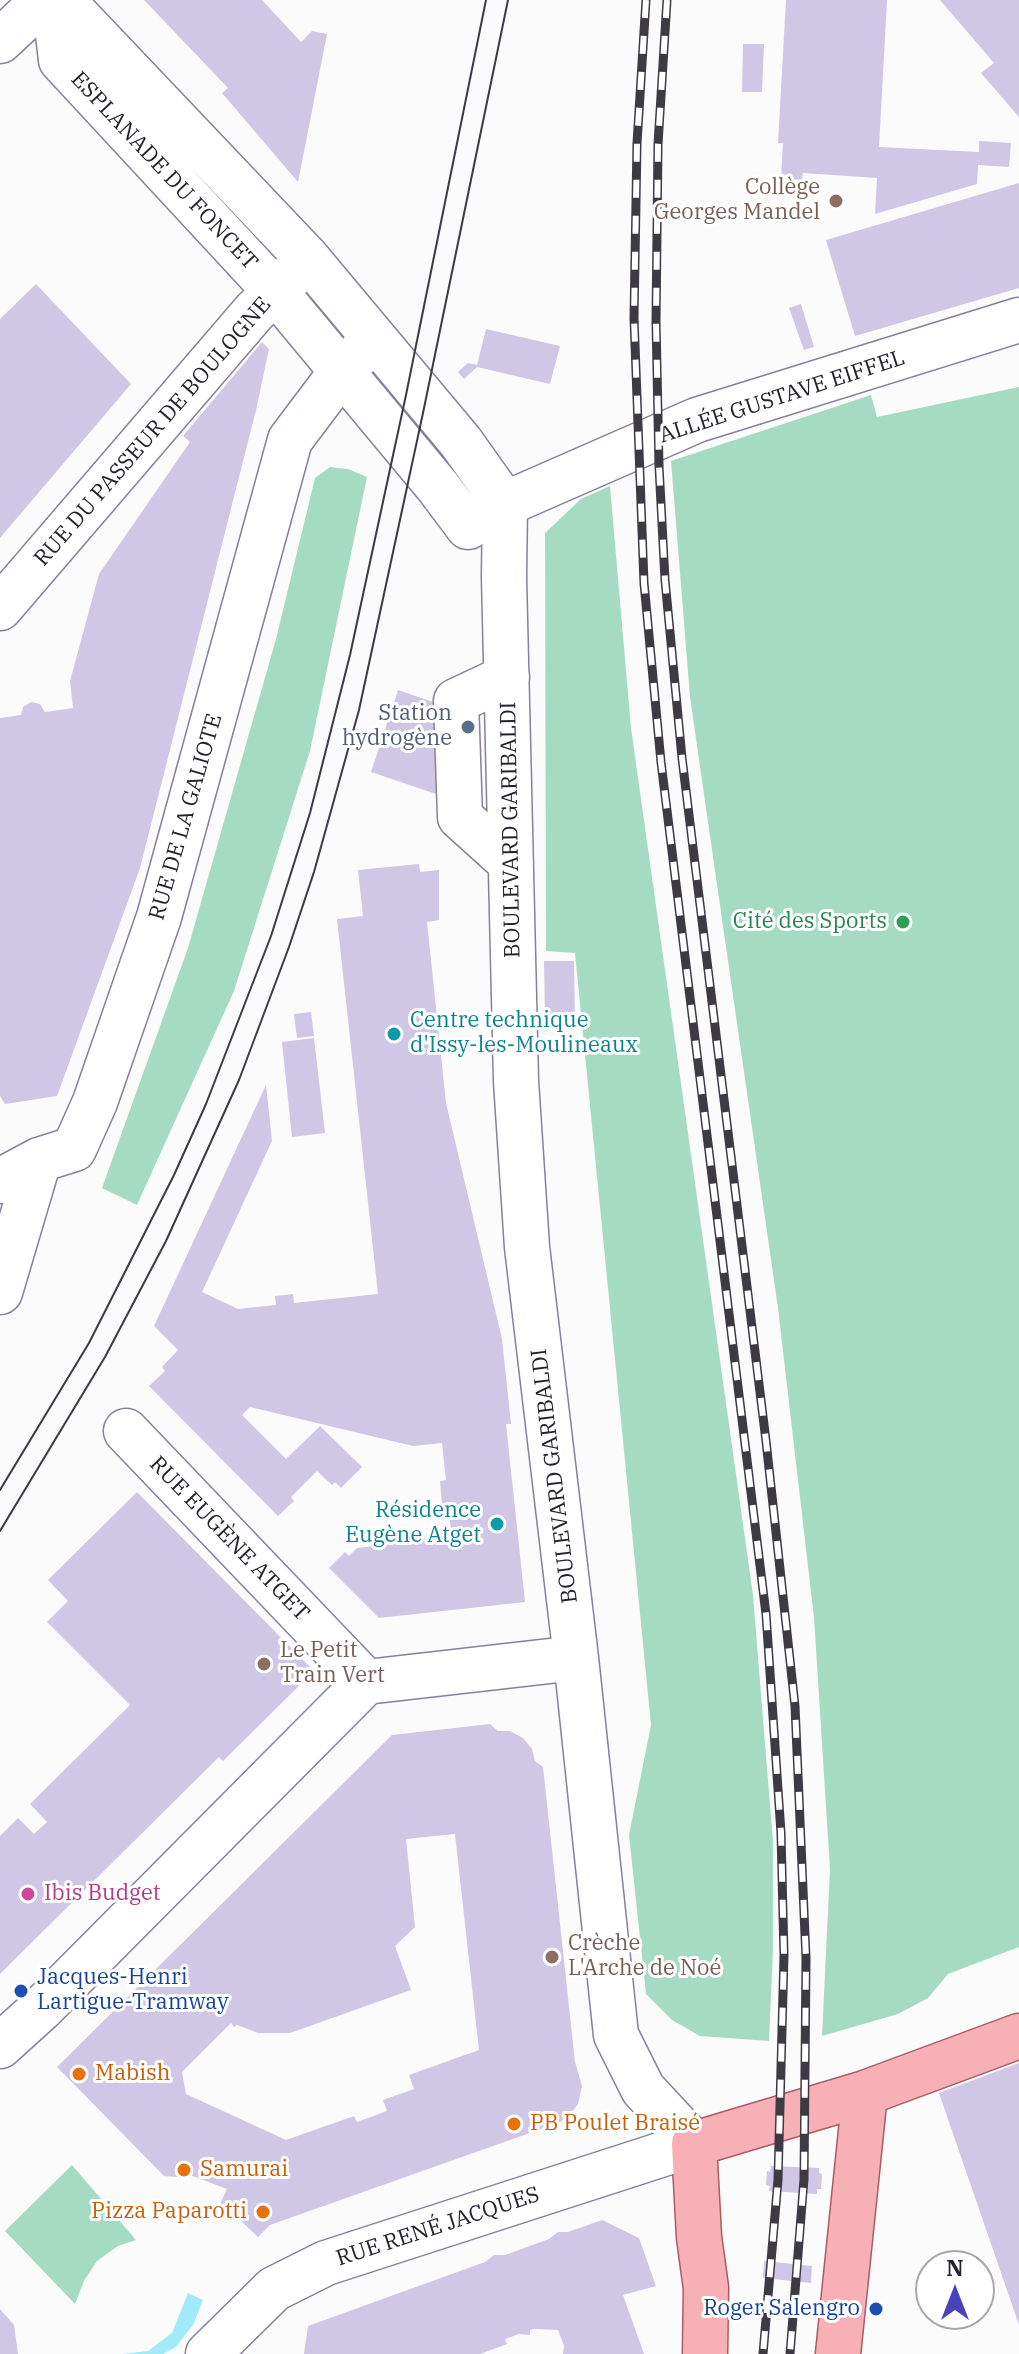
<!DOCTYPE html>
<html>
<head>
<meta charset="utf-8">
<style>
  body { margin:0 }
  #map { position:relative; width:1019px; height:2354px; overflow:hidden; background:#fbfbfb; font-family:"IBM Plex Serif",serif }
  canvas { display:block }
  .north { position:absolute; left:915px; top:2250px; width:80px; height:80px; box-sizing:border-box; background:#fff; border:2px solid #a8a6ab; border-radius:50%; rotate:0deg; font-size:22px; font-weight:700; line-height:32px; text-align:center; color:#25212d }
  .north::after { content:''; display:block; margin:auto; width:28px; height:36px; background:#4744ba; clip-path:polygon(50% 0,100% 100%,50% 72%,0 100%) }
</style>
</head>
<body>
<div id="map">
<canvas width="1019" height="2354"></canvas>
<div class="north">N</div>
</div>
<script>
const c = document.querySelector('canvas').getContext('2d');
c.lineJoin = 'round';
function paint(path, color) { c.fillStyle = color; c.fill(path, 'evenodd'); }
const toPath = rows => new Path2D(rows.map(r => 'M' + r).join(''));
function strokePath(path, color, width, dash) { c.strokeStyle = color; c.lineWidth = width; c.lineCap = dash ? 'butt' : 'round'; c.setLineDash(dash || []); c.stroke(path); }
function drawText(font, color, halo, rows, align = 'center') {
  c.font = font + ' "IBM Plex Serif",serif'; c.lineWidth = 6; c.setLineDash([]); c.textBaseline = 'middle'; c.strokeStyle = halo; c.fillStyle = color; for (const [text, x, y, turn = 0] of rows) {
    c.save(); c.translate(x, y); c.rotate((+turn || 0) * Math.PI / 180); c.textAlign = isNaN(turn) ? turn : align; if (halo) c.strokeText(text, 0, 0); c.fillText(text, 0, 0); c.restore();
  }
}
const green = toPath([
  [1019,387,1019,1947,948,1974,928,1998,898,2014,822,2036,830,1869,814,1618,778,1308,690,697,671,461,871,395,877,417],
  [330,467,348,469,367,477,310,751,234,991,137,1205,102,1188,188,948,276,639,315,478],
  [610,486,631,728,753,1595,773,1842,773,1950,769,2041,700,2036,672,2020,646,1994,629,1835,651,1725,575,953,546,951,545,533,581,499],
  [72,2165,136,2240,118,2246,97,2261,84,2281,75,2304,5,2231]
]);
const water = toPath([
  [188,2293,203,2300,193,2325,176,2347,163,2354,122,2354,148,2351,172,2333]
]);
const building = toPath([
  [144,0,262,0,301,42,312,31,327,34,298,182,222,93,228,88],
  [786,0,887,0,879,147,979,152,979,141,1011,143,1009,167,978,165,977,184,875,214,877,178,803,173,802,180,781,178,783,143,778,143],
  [940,0,1019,0,1019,117,981,73,994,63],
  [743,44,764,44,762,92,742,92],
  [1019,183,1019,288,855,336,826,240],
  [36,284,131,384,0,538,0,319],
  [801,304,814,347,804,350,789,308],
  [486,329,560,346,550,384,477,367,464,379,458,372,468,363,477,365],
  [262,342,269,349,256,410,140,868,57,1096,5,1104,0,1096,0,718,21,715,23,707,31,702,40,704,45,712,73,708,70,681,99,574,190,442,183,436],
  [398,690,439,704,439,795,371,772],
  [419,864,420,872,439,870,439,920,427,922,446,1103,502,1339,511,1424,506,1424,525,1602,379,1618,329,1568,345,1552,349,1556,357,1548,401,1543,401,1537,424,1534,425,1541,452,1538,448,1503,442,1504,440,1481,446,1480,442,1443,413,1446,250,1407,242,1415,286,1459,320,1426,362,1467,341,1488,335,1482,332,1485,317,1471,291,1497,294,1501,278,1516,149,1386,165,1371,162,1367,178,1350,154,1326,266,1085,272,1141,202,1292,238,1309,276,1305,275,1296,293,1294,294,1303,378,1294,337,919,363,916,358,870],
  [544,961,574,961,575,1021,545,1021],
  [311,1012,314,1036,297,1038,294,1014],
  [314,1038,325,1133,292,1137,282,1042],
  [137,1492,314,1671,223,1761,219,1757,0,1974,0,1836,18,1818,34,1834,47,1822,30,1804,130,1705,47,1622,68,1601,48,1580],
  [490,1724,498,1731,510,1731,523,1738,532,1749,535,1761,543,1767,575,2062,582,2086,578,2104,568,2117,558,2123,270,2225,258,2237,240,2220,218,2208,227,2189,190,2175,189,2178,164,2176,57,2067,392,1735],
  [455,1834,479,2050,409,2075,414,2089,383,2100,387,2111,357,2122,354,2116,286,2140,186,2094,182,2072,231,2023,234,2027,237,2025,258,2033,290,2033,411,1990,395,1946,415,1927,406,1839],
  [1019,2063,1019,2325,939,2093],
  [771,2166,819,2168,819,2173,822,2174,821,2189,817,2189,817,2194,769,2191,770,2186,766,2185,767,2171,770,2172],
  [602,2220,639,2238,656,2286,623,2295,644,2354,563,2354,564,2346,558,2330,535,2329,530,2330,530,2335,519,2334,505,2339,507,2344,480,2354,304,2354,308,2326,485,2262,494,2255,505,2255,549,2239,558,2232,568,2232],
  [764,2261,812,2266,811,2283,763,2278],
  [0,2309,14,2325,18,2354,0,2354]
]);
const minor = toPath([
  [54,0,61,60,275,291,438,487,468,527,505,504,697,420,1019,320],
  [62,0,308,259,461,442,505,504,504,577,516,1081,527,1247,576,1658,616,2035,643,2089,694,2144,326,2263,274,2289,208,2354],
  [0,41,44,0],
  [0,608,254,312,297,270],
  [507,677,456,701,460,817,511,863],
  [0,1181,39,1160,74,1149,95,1102,159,917,290,440,342,371,362,351],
  [0,1292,39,1160],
  [126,1431,366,1682],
  [0,2046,42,2008,366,1682,576,1658]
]);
const major = toPath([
  [705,2354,706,2288,699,2237,694,2144,865,2093,1019,2036],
  [838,2354,865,2093]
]);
const tram = toPath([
  [0,1490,89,1343,174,1175,206,1104,271,936,310,813,350,655,406,395,486,0],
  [0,1531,105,1357,166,1241,239,1080,289,947,314,872,359,710,423,413,508,0]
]);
const rail = toPath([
  [646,0,637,143,634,318,644,583,661,762,766,1614,781,1833,784,1955,778,2180,763,2354],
  [667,0,658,144,656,321,659,466,665,580,682,758,766,1441,795,1706,806,1958,804,2179,790,2354]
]);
const markers = [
  [836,201,8,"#8d6e63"],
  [468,727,8,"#5c6f8a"],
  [903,922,8,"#2e9e5b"],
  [394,1034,8,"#0f9aa8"],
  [497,1524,8,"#0f9aa8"],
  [264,1664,8,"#8d6e63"],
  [28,1894,8,"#d1479c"],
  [552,1957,8,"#8d6e63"],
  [21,1991,8,"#1a4fb4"],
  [79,2074,8,"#e8710a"],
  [514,2124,8,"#e8710a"],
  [184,2170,8,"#e8710a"],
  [263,2212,8,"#e8710a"],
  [876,2309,8,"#1a4fb4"]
];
const streetNames = [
  ["ESPLANADE DU FONCET",164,171,47],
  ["ALLÉE GUSTAVE EIFFEL",782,397,-18],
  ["RUE DU PASSEUR DE BOULOGNE",153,432,-49],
  ["RUE DE LA GALIOTE",186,817,-74],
  ["BOULEVARD GARIBALDI",511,830,-91],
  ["BOULEVARD GARIBALDI",555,1476,-97],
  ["RUE EUGÈNE ATGET",229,1539,46],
  ["RUE RENÉ JACQUES",438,2227,-18]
];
const educationNames = [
  ["Collège",820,188,"right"],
  ["Georges Mandel",820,213,"right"],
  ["Le Petit",280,1651],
  ["Train Vert",280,1676],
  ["Crèche",568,1944],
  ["L'Arche de Noé",568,1969]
];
const serviceNames = [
  ["Station",452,714],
  ["hydrogène",452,739]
];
const leisureNames = [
  ["Cité des Sports",887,922]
];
const cultureNames = [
  ["Centre technique",410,1021],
  ["d'Issy-les-Moulineaux",410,1046],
  ["Résidence",481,1511,"right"],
  ["Eugène Atget",481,1536,"right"]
];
const hotelNames = [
  ["Ibis Budget",44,1894]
];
const transitNames = [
  ["Jacques-Henri",37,1978],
  ["Lartigue-Tramway",37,2003],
  ["Roger Salengro",860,2309,"right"]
];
const foodNames = [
  ["Mabish",95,2074],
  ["PB Poulet Braisé",530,2124],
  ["Samurai",200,2170],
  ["Pizza Paparotti",247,2212,"right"]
];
paint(green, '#a6dbc3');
paint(water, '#a1ebf7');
paint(building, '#d0c6e6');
strokePath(minor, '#887f9d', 47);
strokePath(major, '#aa5c66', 47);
strokePath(minor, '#fff', 44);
strokePath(major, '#f7b0b6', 44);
strokePath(tram, '#3d3a44', 2);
strokePath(rail, '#3d3a44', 9);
strokePath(rail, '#fff', 6, [18]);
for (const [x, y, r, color] of markers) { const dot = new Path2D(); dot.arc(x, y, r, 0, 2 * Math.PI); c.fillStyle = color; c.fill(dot); strokePath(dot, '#fff', 3); }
drawText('22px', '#25212d', '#fff', streetNames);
drawText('22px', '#785e54', '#fff', educationNames, 'left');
drawText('22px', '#4e5e75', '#fff', serviceNames, 'right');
drawText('22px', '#27864d', '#fff', leisureNames, 'right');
drawText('22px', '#0d838f', '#fff', cultureNames, 'left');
drawText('22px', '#b23c85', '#fff', hotelNames, 'left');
drawText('22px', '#164399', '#fff', transitNames, 'left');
drawText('22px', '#c56008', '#fff', foodNames, 'left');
</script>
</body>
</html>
